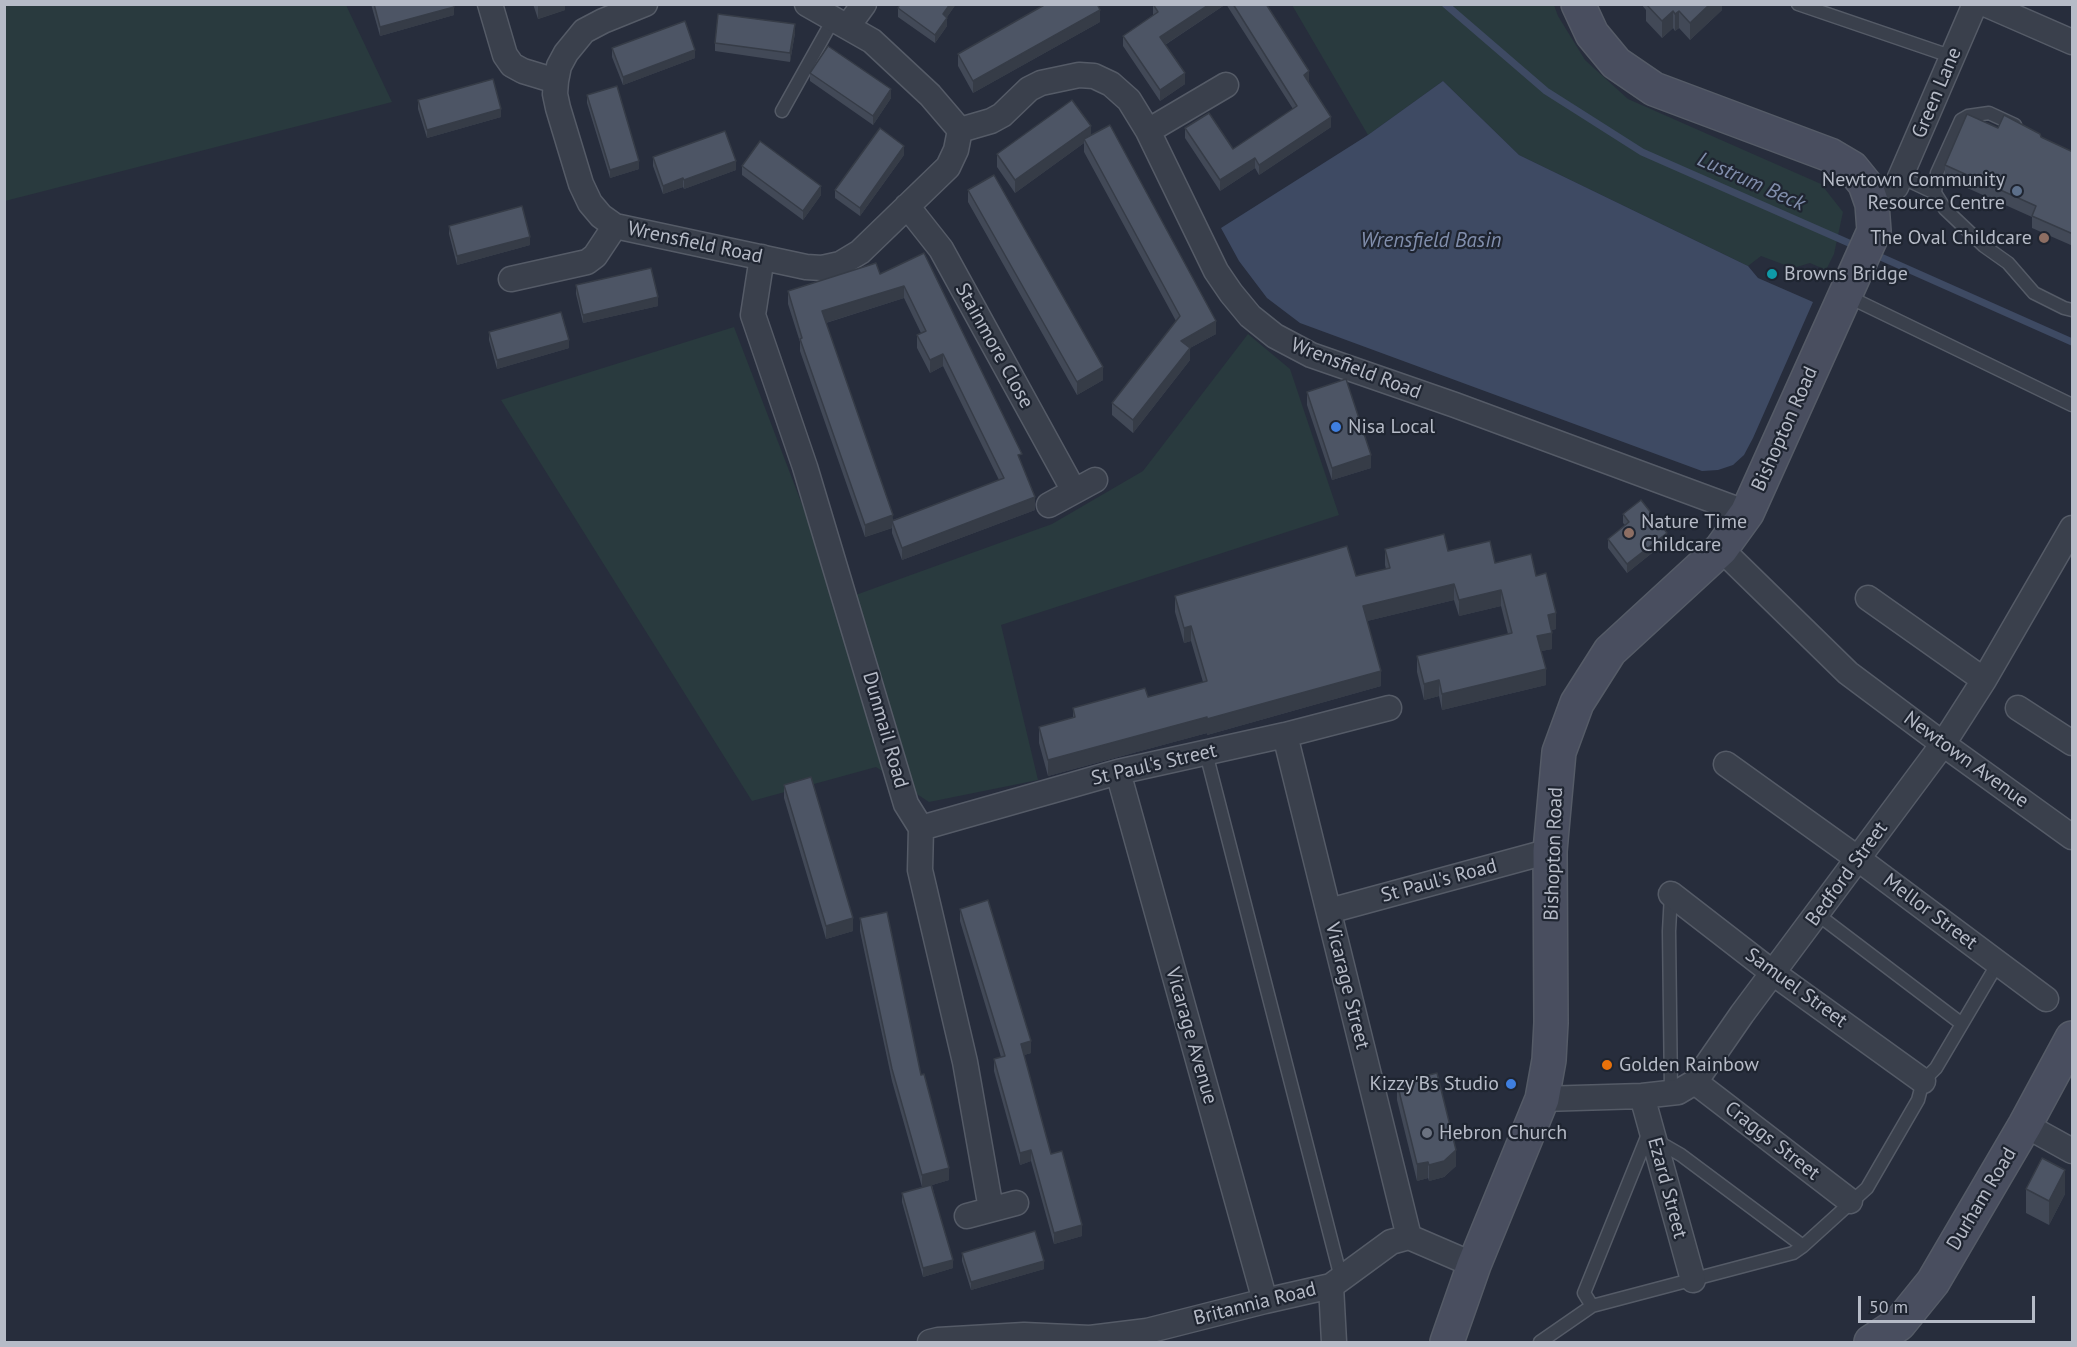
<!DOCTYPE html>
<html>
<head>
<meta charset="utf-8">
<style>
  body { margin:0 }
  #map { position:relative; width:2077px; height:1347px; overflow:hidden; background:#272d3c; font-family:"PT Sans",sans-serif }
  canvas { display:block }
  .frame { position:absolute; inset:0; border:6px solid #b6bbc7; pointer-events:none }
  .scale { position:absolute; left:1858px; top:1296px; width:177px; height:27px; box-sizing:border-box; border:3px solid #b6bbc7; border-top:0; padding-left:8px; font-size:18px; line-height:21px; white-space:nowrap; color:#b6bbc7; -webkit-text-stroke:4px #1f2531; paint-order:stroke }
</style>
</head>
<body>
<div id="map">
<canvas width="2077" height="1347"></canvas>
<div class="frame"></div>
<div class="scale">50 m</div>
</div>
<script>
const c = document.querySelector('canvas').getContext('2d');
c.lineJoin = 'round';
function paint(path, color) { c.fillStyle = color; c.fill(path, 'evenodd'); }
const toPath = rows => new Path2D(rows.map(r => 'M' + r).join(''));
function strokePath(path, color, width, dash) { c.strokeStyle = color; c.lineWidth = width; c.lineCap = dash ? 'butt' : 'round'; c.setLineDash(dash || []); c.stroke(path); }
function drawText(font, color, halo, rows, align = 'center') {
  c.font = font + ' "PT Sans",sans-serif'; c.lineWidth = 4.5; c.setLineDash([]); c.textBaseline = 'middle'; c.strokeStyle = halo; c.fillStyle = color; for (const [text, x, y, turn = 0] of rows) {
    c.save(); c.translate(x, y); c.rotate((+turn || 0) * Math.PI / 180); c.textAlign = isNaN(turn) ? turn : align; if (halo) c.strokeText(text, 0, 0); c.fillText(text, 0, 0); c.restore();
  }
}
const green = toPath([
  [5,4,346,5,392,102,5,201],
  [1292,5,1554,5,1558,16,1585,60,1628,99,1821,184,1843,212,1834,254,1826,270,1810,263,1793,268,1761,256,1748,266,1519,155,1443,81,1368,135],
  [734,327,839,601,1052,524,1143,471,1248,334,1290,369,1339,515,1001,625,1038,780,929,802,876,767,752,801,501,400]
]);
const water = toPath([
  [1443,81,1519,155,1748,266,1758,278,1813,302,1753,438,1744,455,1733,465,1718,470,1702,471,1300,323,1267,298,1239,261,1221,228,1368,135]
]);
const stream = toPath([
  [1445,4,1546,91,1642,152,1858,247],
  [1874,254,2072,342]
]);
const lane = toPath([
  [1798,4,1953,57],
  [782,111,834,18],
  [1901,177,1935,193,1945,209,1984,246,2008,263,2034,293,2064,308,2072,310],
  [1935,193,1937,173,1961,120,1968,116,1989,113,2015,125],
  [1847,296,2072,405],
  [1206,753,1341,1278],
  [1817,914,1962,1024],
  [1671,1093,1669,931,1671,894],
  [1649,1132,1584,1293,1592,1306,1793,1253,1803,1246,1867,1188,1918,1100,1923,1081,1936,1068,1998,963],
  [1655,1140,1681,1155,1803,1246],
  [1540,1342,1592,1306]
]);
const street = toPath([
  [490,4,505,55,512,65,523,71,556,81],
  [645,4,603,21,584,31,566,53,559,66,556,81,555,94,558,108,581,184,590,203,601,216,615,226,806,267,822,268,840,264,860,252,948,167,956,150,960,130],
  [807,4,872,41,930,95,960,130],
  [1985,4,2072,42],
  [848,26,864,4],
  [960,130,991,121,1002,115,1029,89,1041,83,1079,75,1094,76,1111,84,1129,100,1148,131,1216,271,1231,293,1250,316,1275,336,1311,355,1455,405,1747,513],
  [1148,131,1226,85],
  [1872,204,1896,187,1975,4],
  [907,206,941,249,1074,491],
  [762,257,753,315,805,467,906,804,921,828,920,870,965,1062,991,1209],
  [511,279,587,262,595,256,615,226],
  [1049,505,1095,480],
  [1721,549,1848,673,1943,744,2072,837],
  [1868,598,1984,680],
  [2018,708,2072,743],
  [1285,735,1409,1237],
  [1726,764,1857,858,2046,999],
  [1118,772,1265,1301],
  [921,828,1118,772,1285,735,1389,708],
  [1671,894,1773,973,1923,1081],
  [1329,911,1550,851],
  [1695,1082,1850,1201],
  [1642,1096,1693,1280],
  [1542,1099,1642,1096,1678,1092,1695,1082,1742,1014,1943,744,1984,680,2072,528],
  [2025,1125,2072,1151],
  [967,1216,1016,1203],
  [1331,1286,1334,1342],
  [930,1342,938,1340,1024,1335,1090,1338,1147,1331,1265,1301,1331,1286,1391,1242,1409,1237,1474,1265]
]);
const secondary = toPath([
  [1447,1342,1474,1265,1542,1099,1549,1060,1551,1023,1550,851,1559,752,1577,703,1610,651,1721,549,1747,513,1874,231,1872,204,1865,184,1852,168,1830,155,1654,89,1616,63,1592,34,1578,4],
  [1871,1342,1899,1324,1933,1282,2025,1125,2072,1038]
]);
const wall = toPath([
  [371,4,453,4,454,15,380,36],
  [533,4,565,4,565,10,538,19],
  [900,4,956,4,947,17,947,26,935,43,898,17,898,8],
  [1153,4,1226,4,1165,45,1185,84,1160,101,1123,46,1123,36,1153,15],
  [1226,4,1266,4,1309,82,1331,127,1259,175,1255,168,1220,191,1185,138,1185,128,1233,149,1293,109],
  [1641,4,1722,4,1722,10,1690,40,1679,28,1675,31,1673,28,1662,38,1646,21,1646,10],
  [1100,22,973,93,958,66,958,54],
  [795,33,790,62,715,51,715,43],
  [612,48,695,58,623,85,612,57],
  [810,73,891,98,873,125,810,81],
  [587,95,639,169,610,178,587,103],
  [418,100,501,117,427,138,418,109],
  [1998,128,2041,137,2073,152,2073,246,2032,228,2032,217,1945,178,1945,165],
  [1091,136,1216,334,1190,348,1190,360,1133,433,1112,415,1112,403,1176,321,1084,152,1084,143,1015,193,997,167,997,154],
  [904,155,860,216,835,198,835,190],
  [653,157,736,170,684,189,683,187,663,194,653,166],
  [742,166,821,195,803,220,742,175],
  [968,190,1103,380,1077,395,968,202],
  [449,226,530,245,457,265,449,234],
  [924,253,1035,510,902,560,892,533,892,528,865,537,800,351,800,342,788,304,788,291,880,274],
  [904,298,921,333,917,335,917,348,930,373,943,366,999,480,893,520,826,323],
  [576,285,658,306,583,323,576,294],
  [489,332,569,348,497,369,489,340],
  [1307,392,1371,468,1332,480,1307,405],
  [1623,514,1667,541,1627,573,1608,548,1608,539,1625,525,1623,523],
  [1385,549,1448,551,1495,563,1536,576,1556,629,1552,630,1552,649,1541,651,1546,685,1442,710,1439,696,1424,700,1417,672,1417,656,1508,634,1501,606,1459,616,1454,600,1367,621,1381,686,1207,735,1207,733,1048,776,1039,743,1039,727,1073,718,1073,708,1148,697,1203,682,1191,641,1184,643,1175,612,1175,596,1356,576,1386,569,1385,565],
  [784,785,853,931,826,939,784,798],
  [960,909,1031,1053,1024,1055,1051,1154,1082,1236,1054,1244,1031,1161,1020,1165,994,1071,994,1059,1001,1057,960,921],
  [860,918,921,1075,949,1180,932,1185,953,1268,923,1277,902,1202,902,1193,922,1187,892,1081,860,931],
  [1397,1083,1456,1166,1444,1177,1429,1181,1428,1178,1417,1181,1397,1100],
  [2026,1189,2065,1194,2049,1225,2026,1213],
  [962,1253,1044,1269,971,1290,962,1261]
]);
const shadedWall = toPath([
  [543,4,565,4,565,10,538,19,538,6],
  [950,4,956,4,943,23,943,14],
  [1210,4,1226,4,1160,48,1160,37],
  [1710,4,1722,4,1722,10,1690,40,1690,23],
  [454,7,454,15,380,36,380,27],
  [1100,10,1100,22,973,93,973,81],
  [1673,11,1673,28,1662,38,1662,21],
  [1679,11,1679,28,1675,31,1675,14],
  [947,18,947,26,935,43,935,35],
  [795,24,795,33,790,62,790,53],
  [695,50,695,58,623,85,623,77],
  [1309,71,1309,82,1304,85,1304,75],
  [1185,73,1185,84,1160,101,1160,90],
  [891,89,891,98,873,125,873,116],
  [501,109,501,117,427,138,427,130],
  [1331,117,1331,127,1259,175,1259,165],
  [1091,126,1091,139,1084,139,1084,143,1015,193,1015,180],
  [904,146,904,155,860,216,860,208],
  [1255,158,1255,168,1220,191,1220,180],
  [639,161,639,169,610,178,610,170],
  [736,161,736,170,684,189,684,180],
  [683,178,683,187,663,194,663,186],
  [821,186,821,195,803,220,803,211],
  [530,237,530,245,457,265,457,256],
  [904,286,904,298,822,324,822,311],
  [658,297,658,306,583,323,583,315],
  [1216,321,1216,334,1190,348,1190,360,1133,433,1133,420,1181,341],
  [569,340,569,348,497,369,497,360],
  [943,354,943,366,930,373,930,360],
  [1103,367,1103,380,1077,395,1077,382],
  [1371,455,1371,468,1332,480,1332,468],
  [1035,497,1035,510,902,560,902,548],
  [893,515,892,528,865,537,865,525],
  [1667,533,1667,541,1627,573,1627,564],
  [1454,584,1454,600,1363,622,1363,606],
  [1501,590,1501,606,1459,616,1459,600],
  [1556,613,1556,629,1548,631,1548,615],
  [1191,626,1191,641,1184,643,1184,628],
  [1552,633,1552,649,1537,652,1537,636],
  [1546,669,1546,685,1442,710,1442,694],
  [1381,671,1381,686,1207,735,1207,719],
  [1439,680,1439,696,1424,700,1424,684],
  [1207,717,1207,733,1048,776,1048,760],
  [853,918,853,931,826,939,826,926],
  [1031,1041,1031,1053,1021,1056,1021,1044],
  [1031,1150,1031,1161,1020,1165,1020,1153],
  [1456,1150,1456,1166,1444,1177,1429,1181,1429,1165],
  [1428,1162,1428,1178,1417,1181,1417,1164],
  [949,1168,949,1180,922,1188,922,1175],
  [2065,1170,2065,1194,2049,1225,2049,1201],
  [1082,1225,1082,1236,1054,1244,1054,1233],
  [953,1260,953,1268,923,1277,923,1268],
  [1044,1261,1044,1269,971,1290,971,1282]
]);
const building = toPath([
  [374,4,453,4,454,7,380,27,374,4],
  [900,4,950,4,943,14,947,18,935,35,898,8,900,4],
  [1046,4,1097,4,1100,10,973,81,958,54,1046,4],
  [1153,4,1210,4,1160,37,1185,73,1160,90,1123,36,1158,12,1153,4],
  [1233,4,1266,4,1309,71,1304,75,1331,117,1259,165,1255,158,1220,180,1185,128,1209,113,1233,149,1297,106,1233,4],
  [1646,4,1710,4,1690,23,1679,11,1675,14,1673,11,1662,21,1646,4],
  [718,14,795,24,790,53,715,43,718,14],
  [685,21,695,50,623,77,612,48,685,21],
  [828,46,891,89,873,116,810,73,828,46],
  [493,79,501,109,427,130,418,100,493,79],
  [617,86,639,161,610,170,587,95,617,86],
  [1072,100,1091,126,1015,180,997,154,1072,100],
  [1967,114,1998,128,2004,115,2040,134,2041,137,2073,152,2073,234,2032,216,2036,206,1945,165,1967,114],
  [1110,125,1216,321,1181,341,1190,348,1133,420,1112,403,1180,316,1084,139,1110,125],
  [880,128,904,146,860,208,835,190,880,128],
  [725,131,736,161,684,180,683,178,663,186,653,157,725,131],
  [760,141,821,186,803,211,742,166,760,141],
  [994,175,1103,367,1077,382,968,190,994,175],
  [522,206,530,237,457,256,449,226,522,206],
  [924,253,1022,454,1018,455,1035,497,902,548,892,521,1004,478,943,354,930,360,917,335,926,331,904,286,822,311,893,515,865,525,800,339,802,338,788,291,876,263,880,274,924,253],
  [651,268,658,297,583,315,576,285,651,268],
  [561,312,569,340,497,360,489,332,561,312],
  [1346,379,1371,455,1332,468,1307,392,1346,379],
  [1641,500,1667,533,1627,564,1608,539,1629,522,1623,514,1641,500],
  [1444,534,1448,551,1490,541,1495,563,1531,554,1536,576,1546,573,1556,613,1548,615,1552,633,1537,636,1546,669,1442,694,1439,680,1424,684,1417,656,1512,633,1501,590,1459,600,1454,584,1363,606,1381,671,1207,719,1207,717,1048,760,1039,727,1075,717,1073,708,1145,688,1148,697,1207,681,1191,626,1184,628,1175,596,1347,546,1356,576,1390,568,1385,549,1444,534],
  [811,777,853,918,826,926,784,785,811,777],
  [988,900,1031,1041,1021,1044,1051,1154,1062,1151,1082,1225,1054,1233,1031,1150,1020,1153,994,1059,1005,1056,960,909,988,900],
  [887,912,921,1075,924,1074,949,1168,922,1175,892,1069,860,918,887,912],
  [1437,1073,1456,1150,1444,1161,1429,1165,1428,1162,1417,1164,1397,1083,1437,1073],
  [2042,1158,2065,1170,2049,1201,2026,1189,2042,1158],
  [931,1185,953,1260,923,1268,902,1193,931,1185],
  [1035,1231,1044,1261,971,1282,962,1253,1035,1231]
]);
const markers = [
  [2017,191,6,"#5c6f8a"],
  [2044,238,6,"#8d6e63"],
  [1772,274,6,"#0f9aa8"],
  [1336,427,6,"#3f7fe0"],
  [1629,533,6,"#8d6e63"],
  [1607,1065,6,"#e8710a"],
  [1511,1084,6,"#3f7fe0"],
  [1427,1133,6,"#6b7280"]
];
const streetNames = [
  ["Green Lane",1937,93,-67],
  ["Wrensfield Road",695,243,12],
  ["Stainmore Close",994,346,61],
  ["Wrensfield Road",1356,369,21],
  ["Bishopton Road",1785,429,-66],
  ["Dunmail Road",885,730,74],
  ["Newtown Avenue",1966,760,36],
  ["St Paul's Street",1154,765,-13],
  ["Bishopton Road",1554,854,-88],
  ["Bedford Street",1847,874,-54],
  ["St Paul's Road",1439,881,-15],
  ["Mellor Street",1930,912,37],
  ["Vicarage Street",1347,986,76],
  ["Samuel Street",1796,988,36],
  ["Vicarage Avenue",1191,1036,74],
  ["Craggs Street",1772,1141,38],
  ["Ezard Street",1667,1188,75],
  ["Durham Road",1982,1199,-59],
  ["Britannia Road",1255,1304,-14]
];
const poiNames = [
  ["Newtown Community",2005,180,"right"],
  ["Resource Centre",2005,203,"right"],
  ["The Oval Childcare",2032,238,"right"],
  ["Browns Bridge",1784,274],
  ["Nisa Local",1348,427],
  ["Nature Time",1641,522],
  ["Childcare",1641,545],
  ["Golden Rainbow",1619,1065],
  ["Kizzy'Bs Studio",1499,1084,"right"],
  ["Hebron Church",1439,1133]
];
const waterNames = [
  ["Lustrum Beck",1751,182,24],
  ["Wrensfield Basin",1431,241]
];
paint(green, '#293a3e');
paint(water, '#3e4a63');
strokePath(stream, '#3e4a63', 7);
strokePath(lane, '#555b67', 15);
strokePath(street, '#555b67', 27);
strokePath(secondary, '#555b67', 36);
strokePath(lane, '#3a404c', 12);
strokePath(street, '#3a404c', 24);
strokePath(secondary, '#494e5f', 33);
paint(wall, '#424957');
paint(shadedWall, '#363c47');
paint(building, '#4d5565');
strokePath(building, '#363c47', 1.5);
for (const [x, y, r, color] of markers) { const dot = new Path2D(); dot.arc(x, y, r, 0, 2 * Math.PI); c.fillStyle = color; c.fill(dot); strokePath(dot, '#1f2531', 2); }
drawText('20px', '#b6bbc7', '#1f2531', streetNames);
drawText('20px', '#b6bbc7', '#1f2531', poiNames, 'left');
drawText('italic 21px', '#818eac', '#1f2531', waterNames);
</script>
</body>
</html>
